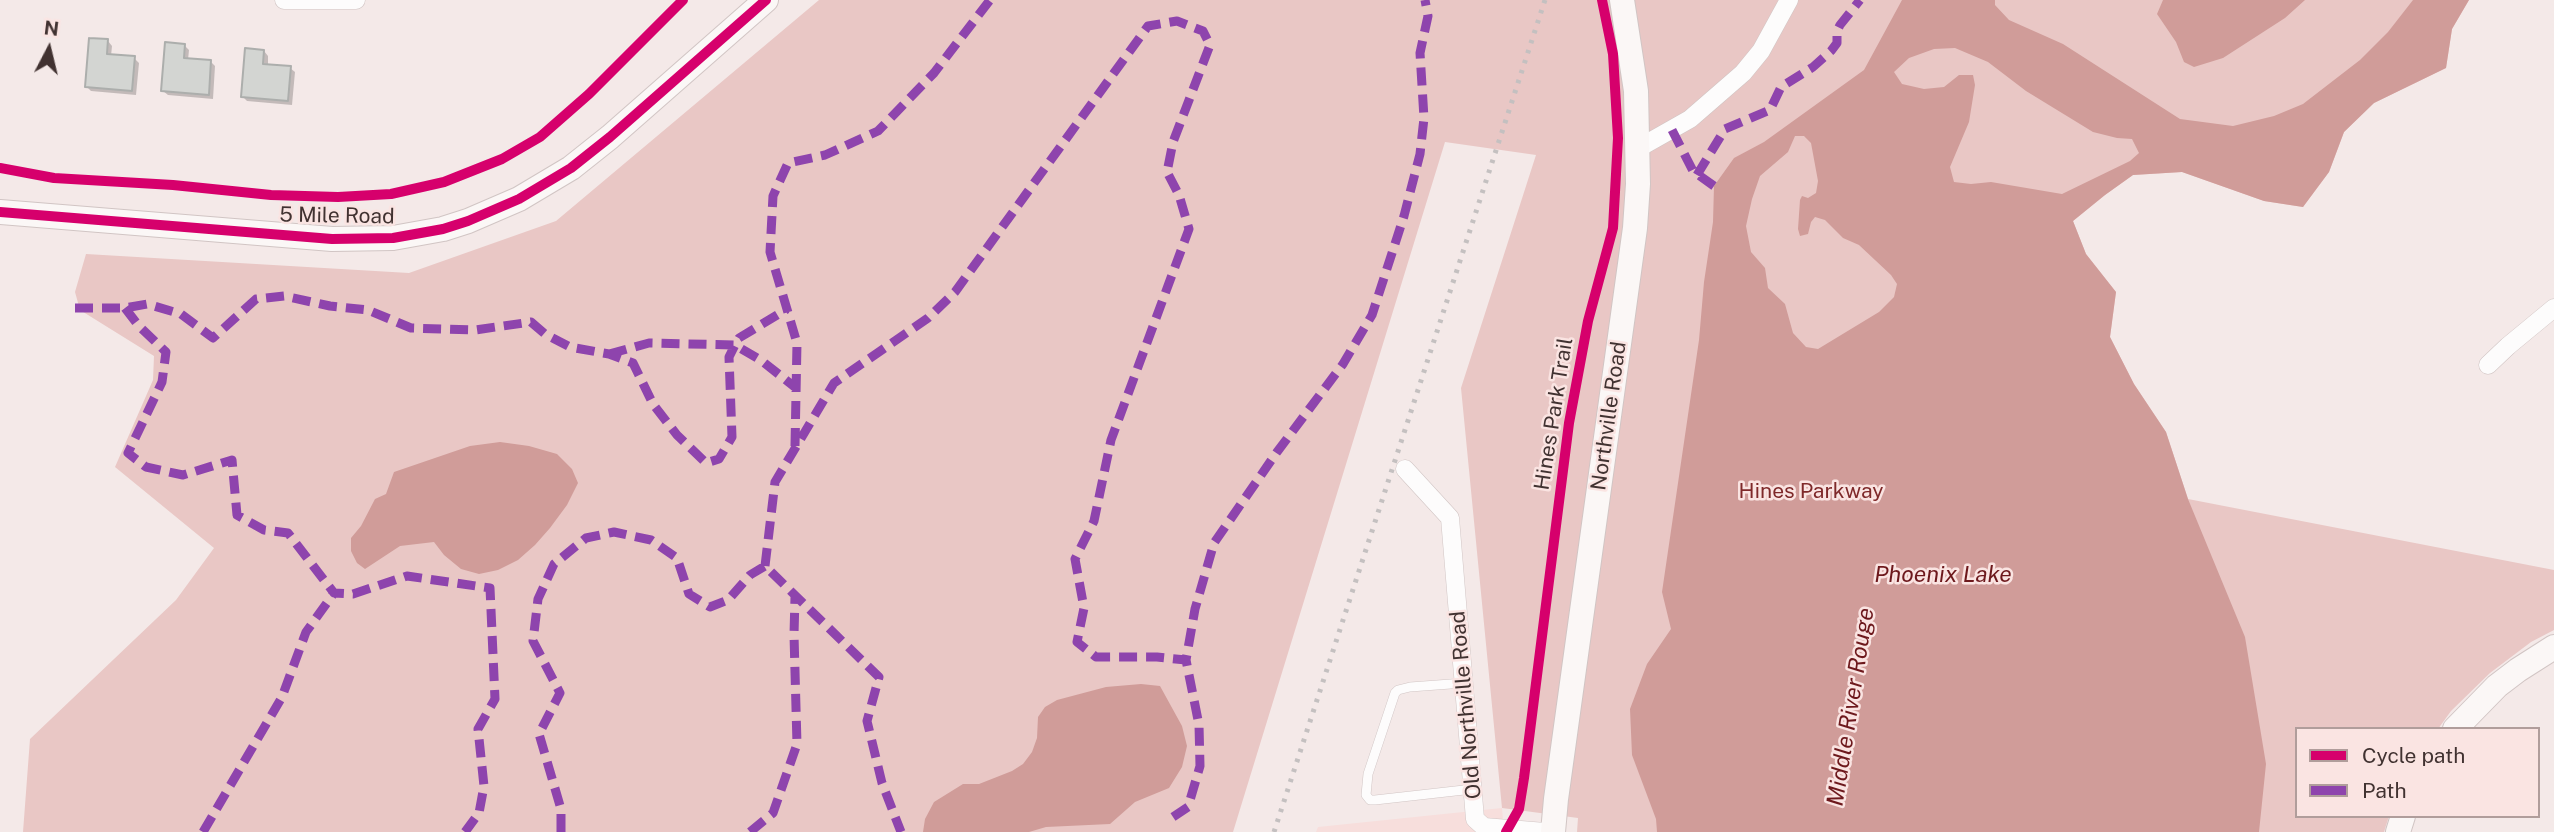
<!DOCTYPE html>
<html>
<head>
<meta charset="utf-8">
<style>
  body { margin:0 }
  #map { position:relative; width:2554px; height:832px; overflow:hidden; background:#f4e9e8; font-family:"Public Sans",sans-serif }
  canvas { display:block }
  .legend { position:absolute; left:2295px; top:727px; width:245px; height:91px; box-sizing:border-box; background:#fae4e2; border:2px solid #b09d9b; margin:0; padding:9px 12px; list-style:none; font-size:21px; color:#413231 }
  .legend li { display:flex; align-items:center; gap:14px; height:35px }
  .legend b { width:35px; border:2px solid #b09d9b }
  .north { position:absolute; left:14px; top:14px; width:70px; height:70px; -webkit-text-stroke:5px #fae4e2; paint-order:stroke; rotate:7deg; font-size:19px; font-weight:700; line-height:28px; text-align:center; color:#413231 }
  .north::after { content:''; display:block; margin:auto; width:24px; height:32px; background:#413231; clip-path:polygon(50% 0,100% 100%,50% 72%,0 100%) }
</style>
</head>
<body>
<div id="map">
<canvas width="2554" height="832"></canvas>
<ul class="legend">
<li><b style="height:9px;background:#d6006c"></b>Cycle path</li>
<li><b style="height:9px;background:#8e44ad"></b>Path</li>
</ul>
<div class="north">N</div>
</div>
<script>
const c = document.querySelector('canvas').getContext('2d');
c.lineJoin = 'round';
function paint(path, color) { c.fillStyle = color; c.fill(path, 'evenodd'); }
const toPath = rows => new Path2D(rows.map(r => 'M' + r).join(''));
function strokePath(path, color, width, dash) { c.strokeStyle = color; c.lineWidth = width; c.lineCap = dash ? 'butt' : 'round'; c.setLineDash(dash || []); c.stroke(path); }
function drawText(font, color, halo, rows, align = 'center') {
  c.font = font + ' "Public Sans",sans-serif'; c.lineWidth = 5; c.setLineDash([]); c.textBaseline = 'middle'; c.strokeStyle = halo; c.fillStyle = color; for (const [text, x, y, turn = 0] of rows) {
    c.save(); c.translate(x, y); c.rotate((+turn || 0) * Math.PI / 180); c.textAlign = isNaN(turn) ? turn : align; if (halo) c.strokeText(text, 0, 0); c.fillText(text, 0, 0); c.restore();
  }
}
const built = toPath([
  [1502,808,1504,832,1316,832,1318,827]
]);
const green = toPath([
  [819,0,2469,0,2452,29,2446,68,2374,103,2344,132,2329,172,2303,207,2264,201,2182,172,2133,175,2105,195,2073,221,2086,254,2116,292,2110,337,2134,384,2166,432,2188,499,2554,570,2554,630,2531,642,2490,673,2451,711,2438,729,2297,729,2297,816,2389,816,2384,832,1577,832,1578,818,1502,808,1461,388,1536,155,1445,142,1233,832,23,832,30,739,176,600,214,548,115,467,153,380,154,356,80,310,75,292,86,254,409,273,556,221]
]);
const water = toPath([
  [1902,0,1995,0,1995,5,2009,20,2063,44,2180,119,2233,126,2274,116,2303,104,2360,60,2388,32,2413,0,2469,0,2452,29,2446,68,2374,103,2344,132,2329,172,2303,207,2264,201,2182,172,2133,175,2105,195,2073,221,2086,254,2116,292,2110,337,2134,384,2166,432,2188,499,2245,637,2266,764,2259,832,1657,832,1656,819,1632,755,1630,709,1647,664,1671,629,1662,592,1699,340,1704,282,1713,222,1714,186,1734,158,1764,142,1864,70],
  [1955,48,1988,62,2026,91,2093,132,2117,138,2132,139,2139,153,2130,161,2062,194,1991,182,1971,184,1954,182,1950,167,1969,122,1975,85,1973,75,1959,75,1944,87,1924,89,1902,84,1894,72,1909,58,1934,49],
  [1795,136,1804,136,1811,143,1818,181,1816,193,1808,198,1802,196,1800,200,1798,229,1800,236,1808,234,1811,222,1815,217,1825,220,1843,238,1859,245,1891,275,1897,284,1894,297,1879,312,1818,349,1806,347,1793,333,1785,304,1768,288,1765,268,1751,252,1746,226,1752,199,1760,176,1788,152],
  [2163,0,2305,0,2285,18,2223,58,2194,67,2184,62,2176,42,2157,14],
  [500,442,529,446,557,454,572,469,578,483,567,505,550,528,535,545,518,560,498,570,479,574,461,569,444,555,434,542,400,546,365,569,357,563,351,551,351,538,361,526,375,499,386,494,394,472,470,446],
  [1141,684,1160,686,1182,726,1187,746,1182,767,1169,788,1135,802,1110,824,1046,827,1029,832,923,832,925,819,934,802,963,784,979,784,1012,771,1023,764,1032,752,1037,738,1038,717,1045,707,1057,700,1106,687]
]);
const shadow = toPath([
  [108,41,112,46,111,56,134,58,139,63,136,95,91,91,86,86],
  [184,45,189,50,188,60,211,62,215,66,213,99,168,95,163,91],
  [264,51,268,56,268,66,290,68,295,72,292,105,247,101,243,97]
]);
const building = toPath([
  [89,38,108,39,107,54,135,56,132,91,85,87,89,38],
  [165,42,185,44,184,58,211,60,209,95,161,91,165,42],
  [245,48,264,50,263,64,291,66,288,101,241,97,245,48]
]);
const lane = toPath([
  [1464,683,1410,687,1398,690,1395,693,1368,774,1366,795,1370,800,1375,800,1473,789]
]);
const street = toPath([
  [284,0,356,0],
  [1637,149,1690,119,1743,73,1761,51,1789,0],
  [2488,365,2508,346,2554,308],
  [1405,469,1450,518,1475,819,1484,827,1545,832]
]);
const secondary = toPath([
  [0,212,332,239,393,238,443,229,468,221,519,199,571,168,610,137,766,0],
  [2455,729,2497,686,2518,670,2554,647],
  [1553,832,1556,799,1635,228,1638,184,1636,91,1622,0],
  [2398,832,2403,816]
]);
const rail = toPath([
  [1274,832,1545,0]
]);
const quiet = toPath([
  [1672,130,1693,171,1714,186],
  [1697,175,1725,129,1770,110,1781,87,1813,67,1831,51,1837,43,1837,31,1840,25,1860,0],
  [75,308,125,308,147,304,181,314,213,338,256,299,284,296,330,306,368,310,411,328,475,330,531,322,545,334,570,347,609,354,633,363,653,404,677,435,706,463,719,459,732,437,729,357,735,345,739,338,787,309],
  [125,308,138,325,166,352,162,382,128,453,146,467,183,475,232,460,237,515,264,530,288,533,334,593,353,594,407,576,490,588,495,699,478,729,484,786,479,813,465,832],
  [609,354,649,343,735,345,762,361,796,388],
  [795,446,797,343,770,252,773,196,788,163,825,155,878,131,934,73,990,0],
  [765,566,775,482,834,383,928,318,955,292,1148,26,1177,21,1203,31,1210,45,1173,142,1167,172,1179,195,1189,229,1111,440,1094,521,1075,559,1084,608,1077,642,1096,657,1157,657,1186,660,1195,609,1214,543,1277,452,1343,364,1372,315,1404,216,1420,154,1424,118,1420,53,1428,16,1425,0],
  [1173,817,1188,807,1200,766,1199,725,1186,660],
  [203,832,282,697,306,632,334,593],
  [561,832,561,809,539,734,560,693,533,641,538,599,554,564,586,538,614,532,651,540,677,558,689,594,710,607,728,600,750,575,765,566,879,677,867,721,882,783,901,832],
  [750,832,773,813,797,744,794,635,795,597]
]);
const cycleway = toPath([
  [0,168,54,178,173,185,271,195,338,197,391,194,444,182,502,159,540,137,589,94,683,0],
  [0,212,332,239,393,238,443,229,468,221,519,199,571,168,610,137,766,0],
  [1506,832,1519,809,1524,778,1569,423,1588,321,1613,228,1618,138,1613,54,1602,0]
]);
const streetNames = [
  ["5 Mile Road",337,216,1],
  ["Hines Park Trail",1554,414,-81],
  ["Northville Road",1609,416,-82],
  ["Old Northville Road",1466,705,-95]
];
const parkNames = [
  ["Hines Parkway",1811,492]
];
const waterNames = [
  ["Phoenix Lake",1943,575],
  ["Middle River Rouge",1851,707,-81]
];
paint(built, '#f7dedc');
paint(green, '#e9c7c5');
paint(water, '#d09c99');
paint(shadow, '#0003');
paint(building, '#d3d5d2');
strokePath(building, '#acaeac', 2);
strokePath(lane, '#d1c5c4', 10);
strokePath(street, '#d1c5c4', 19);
strokePath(secondary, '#d1c5c4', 26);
strokePath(lane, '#fdfcfc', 9);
strokePath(street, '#fdfcfc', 18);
strokePath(secondary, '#fbf7f6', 24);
strokePath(rail, '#c4c0c0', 5, [3.5, 7]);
strokePath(quiet, '#8e44ad', 9, [18, 9]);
strokePath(cycleway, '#d6006c', 10);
drawText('21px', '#413231', '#fae4e2', streetNames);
drawText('21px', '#7f292a', '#fae4e2', parkNames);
drawText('italic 23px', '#6d181c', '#fae4e2', waterNames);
</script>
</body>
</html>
